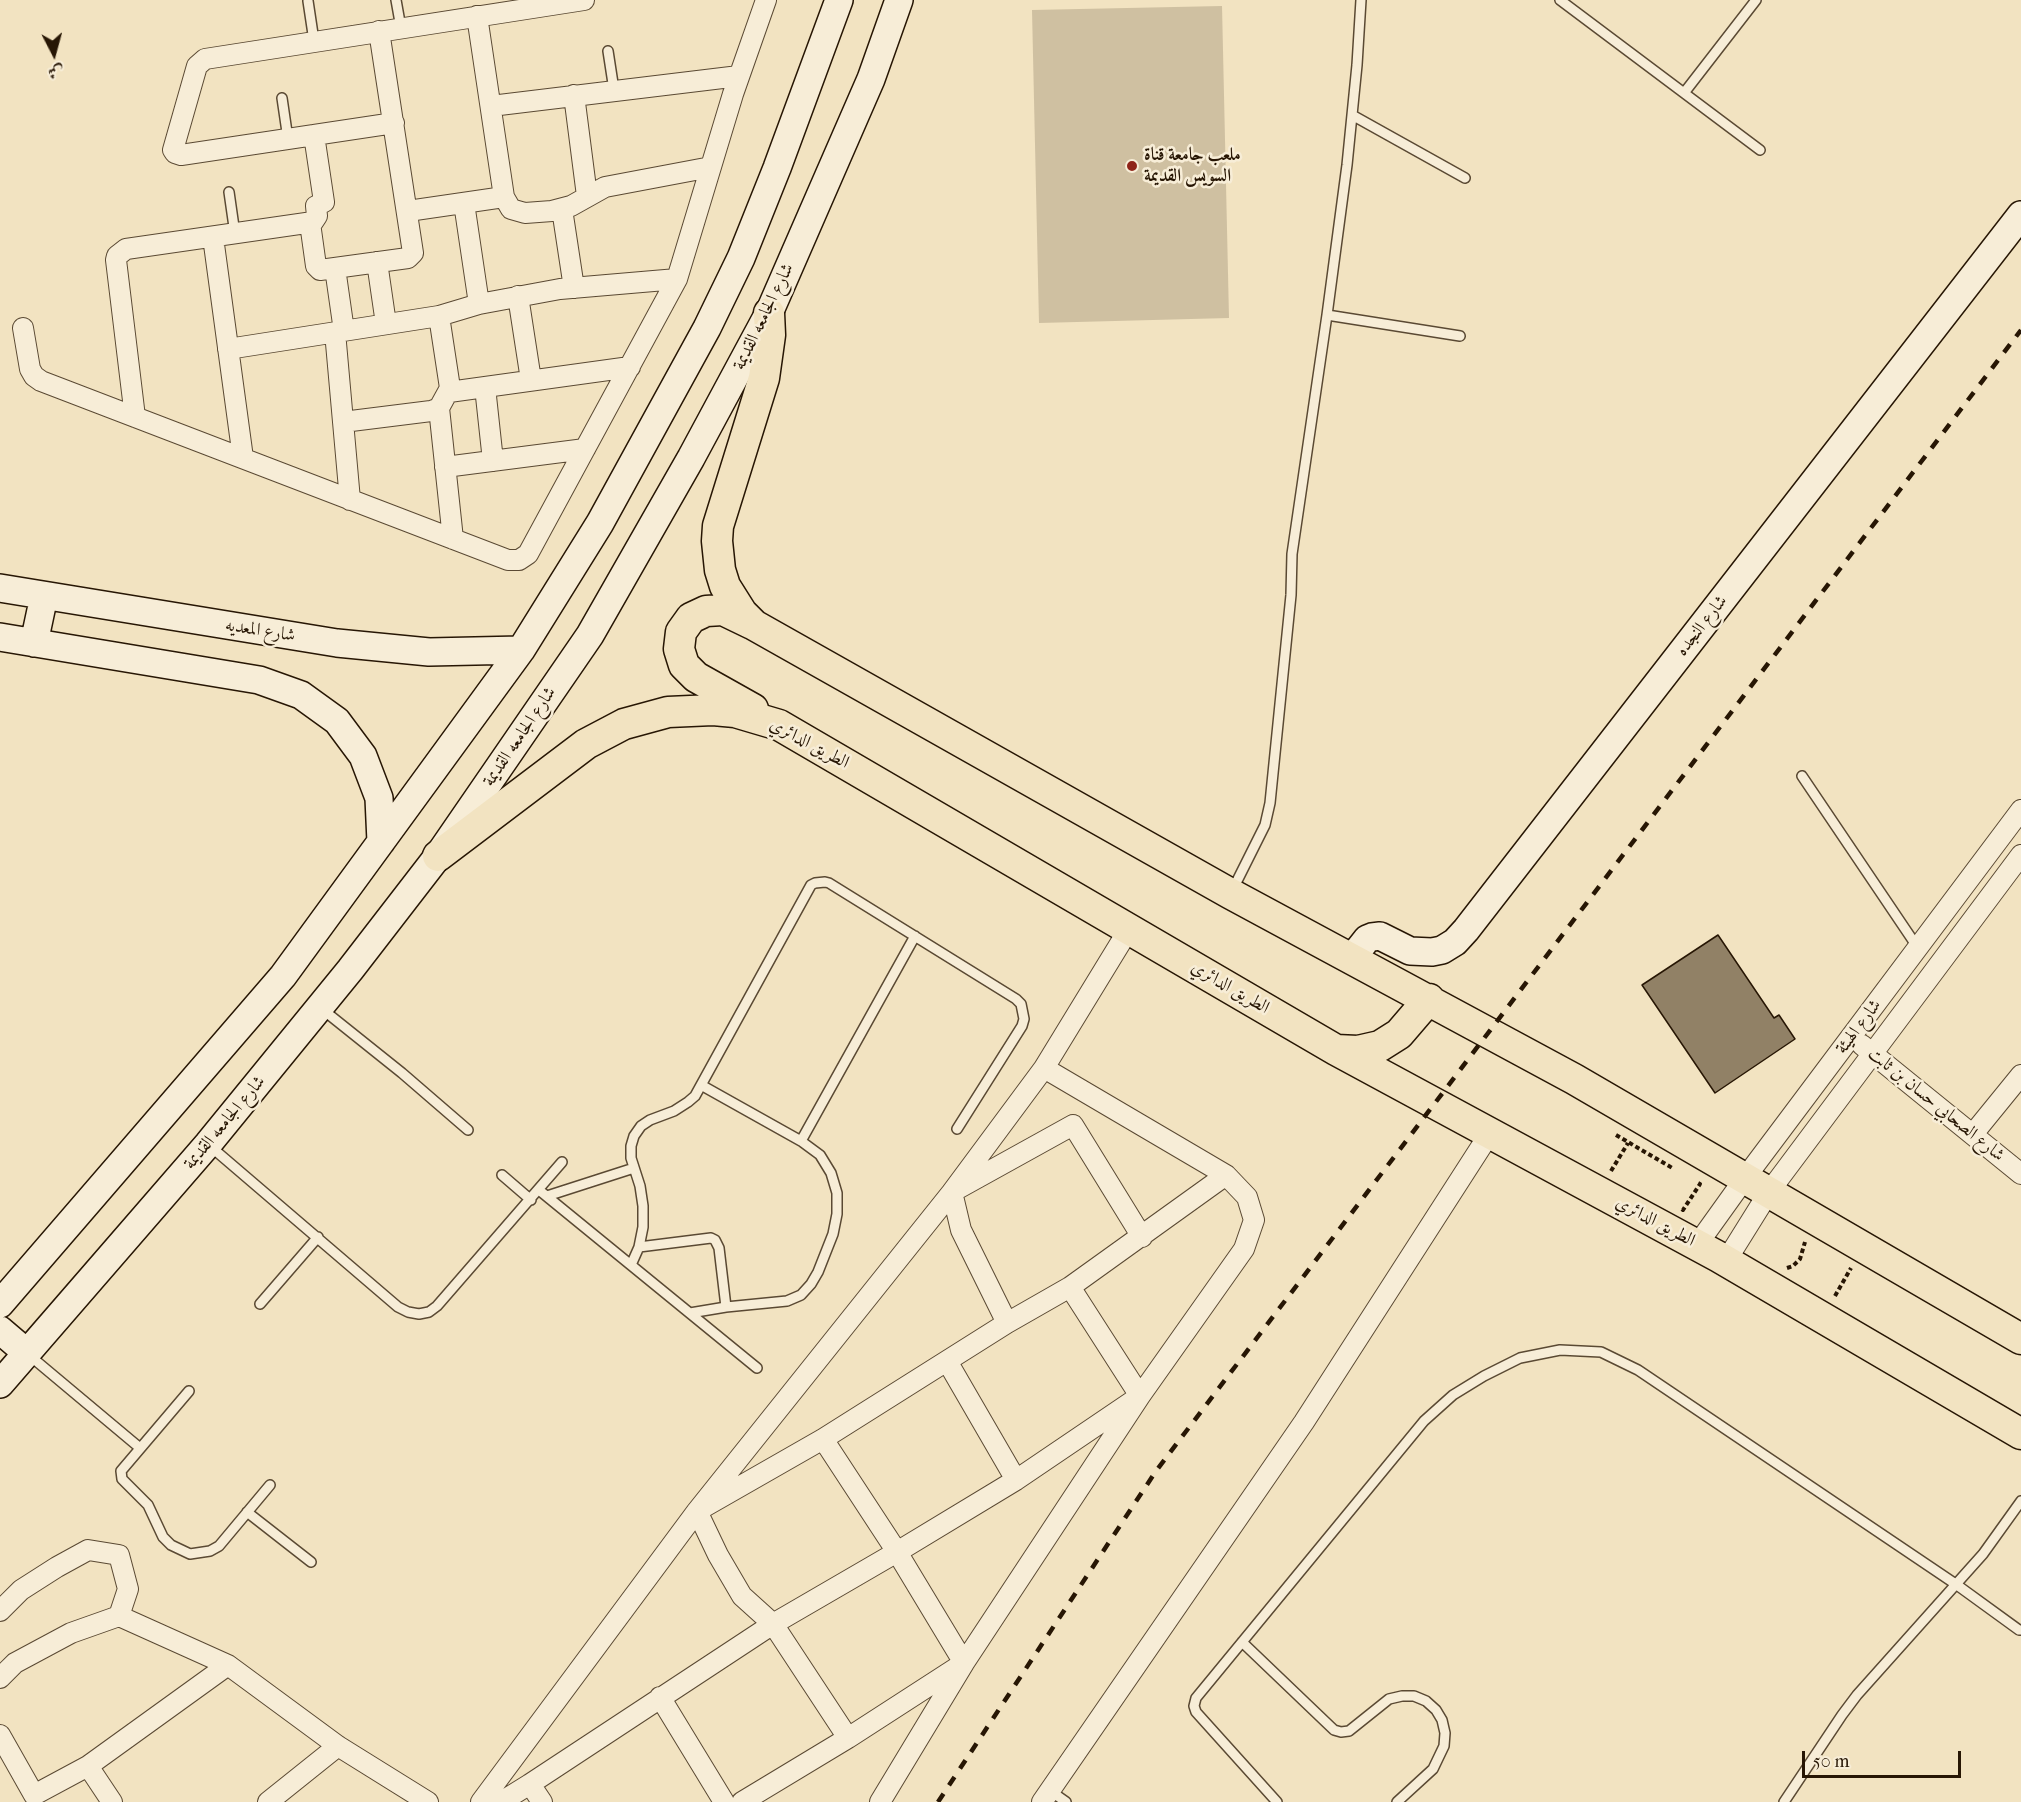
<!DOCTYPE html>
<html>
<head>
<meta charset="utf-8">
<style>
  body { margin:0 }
  #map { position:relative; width:2021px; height:1802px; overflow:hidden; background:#f2e3c1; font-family:"IM FELL French Canon",Amiri,serif }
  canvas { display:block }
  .north { position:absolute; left:24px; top:24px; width:60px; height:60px; -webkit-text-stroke:4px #f7edd7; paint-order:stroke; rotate:174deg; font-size:16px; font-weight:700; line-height:24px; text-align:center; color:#271604 }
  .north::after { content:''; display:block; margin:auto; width:21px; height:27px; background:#271604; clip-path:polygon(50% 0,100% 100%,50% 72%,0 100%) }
  .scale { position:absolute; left:1802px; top:1751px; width:159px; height:27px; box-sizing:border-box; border:3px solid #271604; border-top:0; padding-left:8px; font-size:18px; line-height:21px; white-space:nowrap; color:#271604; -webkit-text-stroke:4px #f7edd7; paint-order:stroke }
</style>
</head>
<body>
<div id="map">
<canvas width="2021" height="1802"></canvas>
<div class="north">ش</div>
<div class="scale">50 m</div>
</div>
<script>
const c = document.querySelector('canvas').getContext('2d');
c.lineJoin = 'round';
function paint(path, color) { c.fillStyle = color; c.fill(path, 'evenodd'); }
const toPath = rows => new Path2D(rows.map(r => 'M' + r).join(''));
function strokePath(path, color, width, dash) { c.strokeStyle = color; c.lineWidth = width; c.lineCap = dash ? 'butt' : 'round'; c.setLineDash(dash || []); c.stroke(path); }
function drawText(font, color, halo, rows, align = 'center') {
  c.font = font + ' "IM FELL French Canon",Amiri,serif'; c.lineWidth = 5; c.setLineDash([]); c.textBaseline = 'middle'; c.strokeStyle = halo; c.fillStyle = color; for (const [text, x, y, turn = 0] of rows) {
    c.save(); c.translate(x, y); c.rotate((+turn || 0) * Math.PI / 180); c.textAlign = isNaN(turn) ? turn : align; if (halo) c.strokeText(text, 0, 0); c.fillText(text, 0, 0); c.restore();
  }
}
const green = toPath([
  [1222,6,1229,318,1039,323,1032,10]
]);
const building = toPath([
  [1718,935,1774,1018,1779,1015,1795,1039,1715,1093,1642,985,1718,935]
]);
const path = toPath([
  [1616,1135,1674,1169],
  [1611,1171,1628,1143],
  [1682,1209,1683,1210,1700,1184,1696,1182],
  [1787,1268,1793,1266,1800,1259,1805,1242],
  [1835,1296,1851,1268]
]);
const lane = toPath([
  [396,0,401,28],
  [1560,0,1760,150],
  [308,1,314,41],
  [608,51,614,90],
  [1684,93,1756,0],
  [282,98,288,139],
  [1352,115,1465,178],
  [229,192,235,234],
  [1327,315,1460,336],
  [1802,776,1918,948],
  [1232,891,1265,825,1270,803,1291,595,1292,554,1327,315,1347,165,1357,65,1361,0],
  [322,1009,402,1073,468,1130],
  [801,1141,915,936],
  [210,1146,398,1307,408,1312,419,1314,429,1312,437,1306,562,1162],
  [502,1175,531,1200],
  [539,1190,757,1368],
  [547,1196,634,1168],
  [639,1247,711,1238,715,1240,719,1248,726,1307],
  [631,1265,639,1247,643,1227,643,1206,640,1186,631,1158,631,1146,634,1136,641,1126,650,1120,674,1111,688,1102,695,1096,811,885,815,883,825,882,829,883,1016,999,1021,1004,1024,1019,1022,1026,957,1129],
  [260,1304,318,1237],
  [690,1313,726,1307,787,1301,801,1295,811,1284,818,1272,833,1234,837,1214,837,1193,831,1173,820,1155,801,1141,701,1085],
  [29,1355,140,1448],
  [189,1391,121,1471,122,1479,148,1505,163,1537,171,1545,190,1554,210,1551,219,1546,270,1485],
  [247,1512,311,1562],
  [1242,1642,1334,1730,1341,1732,1349,1731,1389,1699,1402,1696,1414,1696,1426,1701,1436,1710,1442,1720,1445,1733,1444,1746,1433,1769,1397,1802],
  [1049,1790,1066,1802],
  [1277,1802,1196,1712,1194,1706,1196,1698,1424,1421,1453,1395,1484,1376,1520,1358,1560,1350,1601,1352,1638,1370,1957,1585,2019,1630,2021,1630],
  [1784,1802,1842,1715,1857,1695,1983,1554,2021,1501]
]);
const street = toPath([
  [477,16,504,197,511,209,525,213,552,211,571,206,605,187,711,167],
  [574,95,587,196],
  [491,106,739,76],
  [394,123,181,155,175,153,173,150,197,66,205,59,584,0],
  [464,203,479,304],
  [562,209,574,288],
  [408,211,504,197],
  [310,223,316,266,320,270,408,258,413,253,379,31],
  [213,237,243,458],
  [377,262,386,324],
  [335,268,344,331],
  [518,296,531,380],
  [23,328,30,369,34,376,41,381,508,560,519,560,528,554,677,279,733,94,766,0],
  [335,332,350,500],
  [228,349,439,316,479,304,560,289,677,279],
  [485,387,493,461],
  [449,392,630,367],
  [439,408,453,539],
  [135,417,116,260,117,256,126,249,313,222,317,216,316,206,324,202,314,135],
  [343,422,431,411,439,408,450,388,439,316],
  [445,467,585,449],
  [1862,1045,2021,1174],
  [1973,1134,2021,1075],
  [1697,1245,1745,1178,2021,810],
  [1726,1261,1769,1192,2021,855],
  [1007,1323,961,1230,952,1192,1073,1125,1142,1237],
  [947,1361,1016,1480],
  [0,1611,21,1590,57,1567,88,1550,119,1555,128,1589,119,1616,228,1665,338,1746,428,1802],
  [0,1678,15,1663,71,1633,119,1616],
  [660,1697,724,1802],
  [0,1735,34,1795,88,1766,228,1665],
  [848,1738,773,1624,742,1596,718,1555,697,1511,823,1439,1007,1323,1070,1287,1226,1175],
  [88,1766,112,1802],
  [268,1802,338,1746],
  [481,1802,697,1511,952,1192,1044,1068,1129,929],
  [501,1802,530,1784],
  [542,1802,530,1784,773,1624,897,1552,1016,1480,1140,1396,1070,1287],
  [742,1802,848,1738,964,1663,897,1552,823,1439],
  [880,1802,964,1663,1140,1396,1244,1249,1254,1220,1247,1197,1226,1175,1044,1068],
  [1042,1802,1304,1422,1490,1133]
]);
const secondary = toPath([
  [0,588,337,643,429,652,521,650],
  [0,637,259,680,301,695,337,721,363,756,379,798,381,842],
  [34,643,44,596],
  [1352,958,1367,939,1372,937,1380,936,1410,951,1432,952,1442,950,1455,942,1466,930,2021,215],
  [0,1304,283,976,521,650,600,523,707,328,741,258,777,168,839,0],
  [0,1330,27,1353],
  [0,1384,208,1144,350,970,438,856,590,635,691,458,769,313,871,79,899,0]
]);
const primary = toPath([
  [769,313,770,335,764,378,718,526,717,541,720,570,725,586,742,613,754,625,1231,894,1574,1079,2021,1339],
  [752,624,723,610,706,611,691,618,681,632,679,649,684,665,696,677,753,709],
  [438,856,586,744,624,724,668,712,713,710,735,712,779,725,1336,1050,1719,1257,2021,1434],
  [1336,1050,1358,1051,1380,1046,1399,1034,1429,999]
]);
const rail = toPath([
  [938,1802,1156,1471,2021,330]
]);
const markers = [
  [1132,166,6,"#8f2418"]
];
const poiNames = [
  ["ملعب جامعة قناة",1144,156],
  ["السويس القديمة",1144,177]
];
const streetNames = [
  ["شارع الجامعه القديمة",764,317,-64],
  ["شارع النجده",1702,626,-52],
  ["شارع المعديه",260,631,9],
  ["شارع الجامعه القديمة",520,737,-56],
  ["الطريق الدائري",809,744,28],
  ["الطريق الدائري",1230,988,30],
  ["شارع الهيئة",1859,1027,-53],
  ["شارع الصحابي حسان بن ثابت",1936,1105,39],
  ["شارع الجامعه القديمة",225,1123,-50],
  ["الطريق الدائري",1655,1222,28]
];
paint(green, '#cfc0a1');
paint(building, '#918166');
strokePath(building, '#271604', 1.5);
strokePath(lane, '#5a4933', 12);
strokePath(street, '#5a4933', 22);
strokePath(secondary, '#271604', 30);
strokePath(primary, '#271604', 33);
strokePath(path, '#271604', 4, [4.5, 3]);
strokePath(lane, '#f7edd7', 9);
strokePath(street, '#f7edd7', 20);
strokePath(secondary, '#f7edd7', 27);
strokePath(primary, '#f2e3c1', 30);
strokePath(rail, '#271604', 4.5, [10, 10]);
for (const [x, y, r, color] of markers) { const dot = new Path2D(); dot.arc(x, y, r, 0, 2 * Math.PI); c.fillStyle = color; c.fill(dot); strokePath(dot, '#f7edd7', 2); }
drawText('bold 18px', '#271604', '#f7edd7', poiNames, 'left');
drawText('18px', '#271604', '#f7edd7', streetNames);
</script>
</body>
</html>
